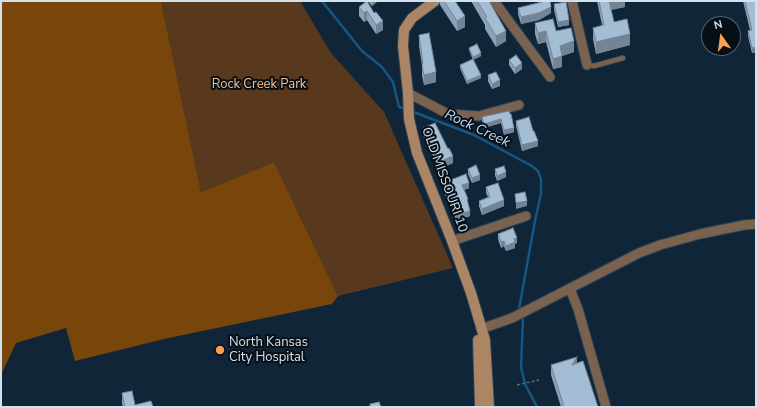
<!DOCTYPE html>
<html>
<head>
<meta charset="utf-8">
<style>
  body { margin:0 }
  #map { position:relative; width:757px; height:408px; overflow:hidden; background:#102638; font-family:"Nunito Sans",sans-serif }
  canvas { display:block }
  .frame { position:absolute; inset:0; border:2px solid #d3e1ed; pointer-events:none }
  .north { position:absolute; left:701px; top:16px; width:40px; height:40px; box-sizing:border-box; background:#060e16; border:1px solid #58626c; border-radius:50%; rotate:346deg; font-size:11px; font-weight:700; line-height:16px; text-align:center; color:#d3e1ed }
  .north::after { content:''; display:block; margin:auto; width:14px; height:18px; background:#f8a04b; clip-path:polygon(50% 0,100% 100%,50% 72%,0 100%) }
</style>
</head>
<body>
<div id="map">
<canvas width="757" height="408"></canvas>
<div class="frame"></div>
<div class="north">N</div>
</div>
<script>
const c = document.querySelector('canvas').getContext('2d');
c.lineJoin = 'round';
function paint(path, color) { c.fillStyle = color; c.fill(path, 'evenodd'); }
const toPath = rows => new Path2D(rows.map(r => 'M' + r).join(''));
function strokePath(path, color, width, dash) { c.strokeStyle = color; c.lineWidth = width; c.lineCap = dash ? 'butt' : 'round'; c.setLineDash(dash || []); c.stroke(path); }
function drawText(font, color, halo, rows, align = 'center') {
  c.font = font + ' "Nunito Sans",sans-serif'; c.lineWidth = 4; c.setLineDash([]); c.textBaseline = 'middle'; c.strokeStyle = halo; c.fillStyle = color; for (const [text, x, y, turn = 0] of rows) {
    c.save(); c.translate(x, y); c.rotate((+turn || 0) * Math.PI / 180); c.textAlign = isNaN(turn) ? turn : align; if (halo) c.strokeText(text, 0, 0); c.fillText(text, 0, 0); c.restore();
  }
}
const green = toPath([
  [161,1,300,1,331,53,384,112,453,268,338,296,274,162,201,192]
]);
const forest = toPath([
  [1,1,161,1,201,192,274,162,338,296,332,304,164,339,75,361,66,328,16,343,1,375]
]);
const stream = toPath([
  [322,1,362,51,382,67,393,82,399,107,406,109],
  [411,111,474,135,532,166,538,171,541,179,541,194,535,221,519,309],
  [523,318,521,367,525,384,537,407]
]);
const path = toPath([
  [517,385,539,380]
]);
const lane = toPath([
  [587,65,594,66,623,58]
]);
const street = toPath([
  [494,1,550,77],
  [572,1,587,65],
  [408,93,448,114,479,116,519,105],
  [452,241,526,216],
  [570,289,578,309,606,407],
  [481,329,512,318,639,253,660,245,700,234,744,225,756,224]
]);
const secondary = toPath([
  [435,1,412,18,404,30,403,46,408,93,409,119,417,153,452,241,471,293,485,340,489,407],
  [478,340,480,407]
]);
const wall = toPath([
  [368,1,378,1,372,6],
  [440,1,455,1,465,27,457,31,440,5],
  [471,1,489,1,506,41,496,47,485,29,485,25],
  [540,1,550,1,551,13,539,20,521,24,518,14,518,8,541,2],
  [597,1,625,1,625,7,611,10,614,22,630,45,596,54,593,39,593,28,602,25],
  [743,1,755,1,756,4,756,54,756,52,752,53,748,36,748,31,750,30],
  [554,4,569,25,558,27,554,10],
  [359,7,374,13,383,30,376,34,367,20,364,22,359,16],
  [535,23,556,31,574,52,562,56,562,67,553,69,546,42,538,44,535,34],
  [419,35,436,82,424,85,422,75,422,65,419,46],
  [469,48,481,56,473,60,469,50],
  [509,60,522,69,515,74,509,65],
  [460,65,481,78,467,84,460,68],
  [488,75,500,86,492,89,488,81],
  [509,111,514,132,504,135,501,123,484,128,482,121,482,117],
  [516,121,533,131,538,146,522,151,516,126],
  [423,128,453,163,437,170,434,163,434,157,426,144,423,135],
  [468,169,480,180,472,183,468,174],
  [495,169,506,177,497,181,495,175],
  [443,183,469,188,464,190,470,216,456,221,454,213,454,207,455,207,449,195,446,197,443,189],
  [486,187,504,206,482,215,479,206,479,201,488,197,486,193],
  [498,234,517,243,515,244,515,248,506,251,504,246,501,248,498,239],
  [577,364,598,407,561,407,551,375,551,365],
  [122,393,135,405,153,407,123,407,122,404]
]);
const shadedWall = toPath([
  [372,1,378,1,372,6],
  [608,1,625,1,625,7,608,10],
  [551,7,551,13,539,20,521,24,521,17],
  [367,11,367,20,364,22,364,13],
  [465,16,465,27,457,31,457,21],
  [569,20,569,25,558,27,558,22],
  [383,21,383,30,376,34,376,25],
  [506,31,506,41,496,47,496,36],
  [546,31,546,42,538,44,538,33],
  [630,34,630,45,596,54,596,42],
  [574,41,574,52,560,56,560,46],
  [756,47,756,52,752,53,752,48],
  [481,53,481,56,473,60,473,57],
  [562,56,562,67,553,69,553,59],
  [522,63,522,69,515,74,515,68],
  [436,72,436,82,424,85,424,75],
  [481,75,481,78,467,84,467,81],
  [500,80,500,86,492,89,492,84],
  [501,119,501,123,484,128,484,124],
  [514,128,514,132,504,135,504,130],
  [538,141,538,146,522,151,522,145],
  [453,156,453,163,437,170,437,163],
  [506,172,506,177,497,181,497,176],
  [480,175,480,180,472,183,472,178],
  [469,183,469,188,462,191,462,185],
  [449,190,449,195,446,197,446,191],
  [504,200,504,206,482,215,482,209],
  [527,201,527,206,516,209,516,203],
  [470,211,470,216,456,221,456,215],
  [517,238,517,243,515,244,515,248,506,251,506,246,514,239],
  [504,241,504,246,501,248,501,242],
  [577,357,577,367,572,365]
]);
const building = toPath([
  [367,1,374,13,376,12,383,21,376,25,367,11,364,13,359,7,367,1],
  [444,1,455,1,465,16,457,21,444,1],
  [477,1,489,1,506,31,496,36,485,18,487,17,477,1],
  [542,1,550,1,551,7,539,13,521,17,518,8,542,2,542,1],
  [599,1,609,1,614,22,627,19,630,34,596,42,593,28,604,25,599,1],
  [745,1,755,1,756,4,756,49,756,47,752,48,748,31,752,30,745,1],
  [566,2,569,20,558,22,554,4,566,2],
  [553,19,556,31,571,28,574,41,560,46,562,56,553,59,546,31,538,33,535,23,553,19],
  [429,33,436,72,424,75,422,65,423,64,419,35,429,33],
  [477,44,481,53,473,57,469,48,477,44],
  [516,55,522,63,515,68,509,60,516,55],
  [473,59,481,75,467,81,460,65,473,59],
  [496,72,500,80,492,84,488,75,496,72],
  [509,111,510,114,511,114,514,128,504,130,501,119,484,124,482,117,509,111],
  [529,117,533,131,534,131,538,141,522,145,516,121,529,117],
  [435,123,448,149,449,148,453,156,437,163,434,156,437,154,426,137,423,128,435,123],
  [476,165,480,175,472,178,468,169,476,165],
  [504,166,506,172,497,176,495,169,504,166],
  [466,174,469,183,462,185,468,199,467,199,470,211,456,215,454,207,457,206,449,190,446,191,443,183,466,174],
  [498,183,504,200,482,209,479,201,490,197,486,187,498,183],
  [525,192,527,201,516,203,515,194,525,192],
  [513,228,517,238,514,239,515,242,506,246,504,241,501,242,498,234,513,228],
  [577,357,572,365,583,361,598,407,564,407,551,365,577,357],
  [132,391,135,405,151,401,153,407,125,407,122,393,132,391],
  [379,402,381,407,370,407,370,404,379,402]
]);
const markers = [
  [220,350,5,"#f8a04b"]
];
const parkNames = [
  ["Rock Creek Park",259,85]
];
const streetNames = [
  ["OLD MISSOURI 10",444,180,70]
];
const poiNames = [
  ["North Kansas",229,343],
  ["City Hospital",229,358]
];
const waterNames = [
  ["Rock Creek",477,129,25]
];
paint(green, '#58391d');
paint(forest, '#78450a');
strokePath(stream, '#175582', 2.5);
strokePath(lane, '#2f4455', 6);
strokePath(street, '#2f4455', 11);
strokePath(secondary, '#2f4455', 12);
strokePath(path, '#586b7b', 1.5, [3, 2]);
strokePath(lane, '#7a624e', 4.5);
strokePath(street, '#7a624e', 9);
strokePath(secondary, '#ac8565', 10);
paint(wall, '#8ca3b7');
paint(shadedWall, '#728495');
paint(building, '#a3bdd5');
strokePath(building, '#728495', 1);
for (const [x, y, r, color] of markers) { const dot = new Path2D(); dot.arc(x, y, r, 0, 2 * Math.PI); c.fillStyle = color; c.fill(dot); strokePath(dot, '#060e16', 1.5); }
drawText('13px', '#fcbd86', '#060e16', parkNames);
drawText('13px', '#d3e1ed', '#060e16', streetNames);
drawText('13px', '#d3e1ed', '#060e16', poiNames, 'left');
drawText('italic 14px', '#bfdef9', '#060e16', waterNames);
</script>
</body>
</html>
